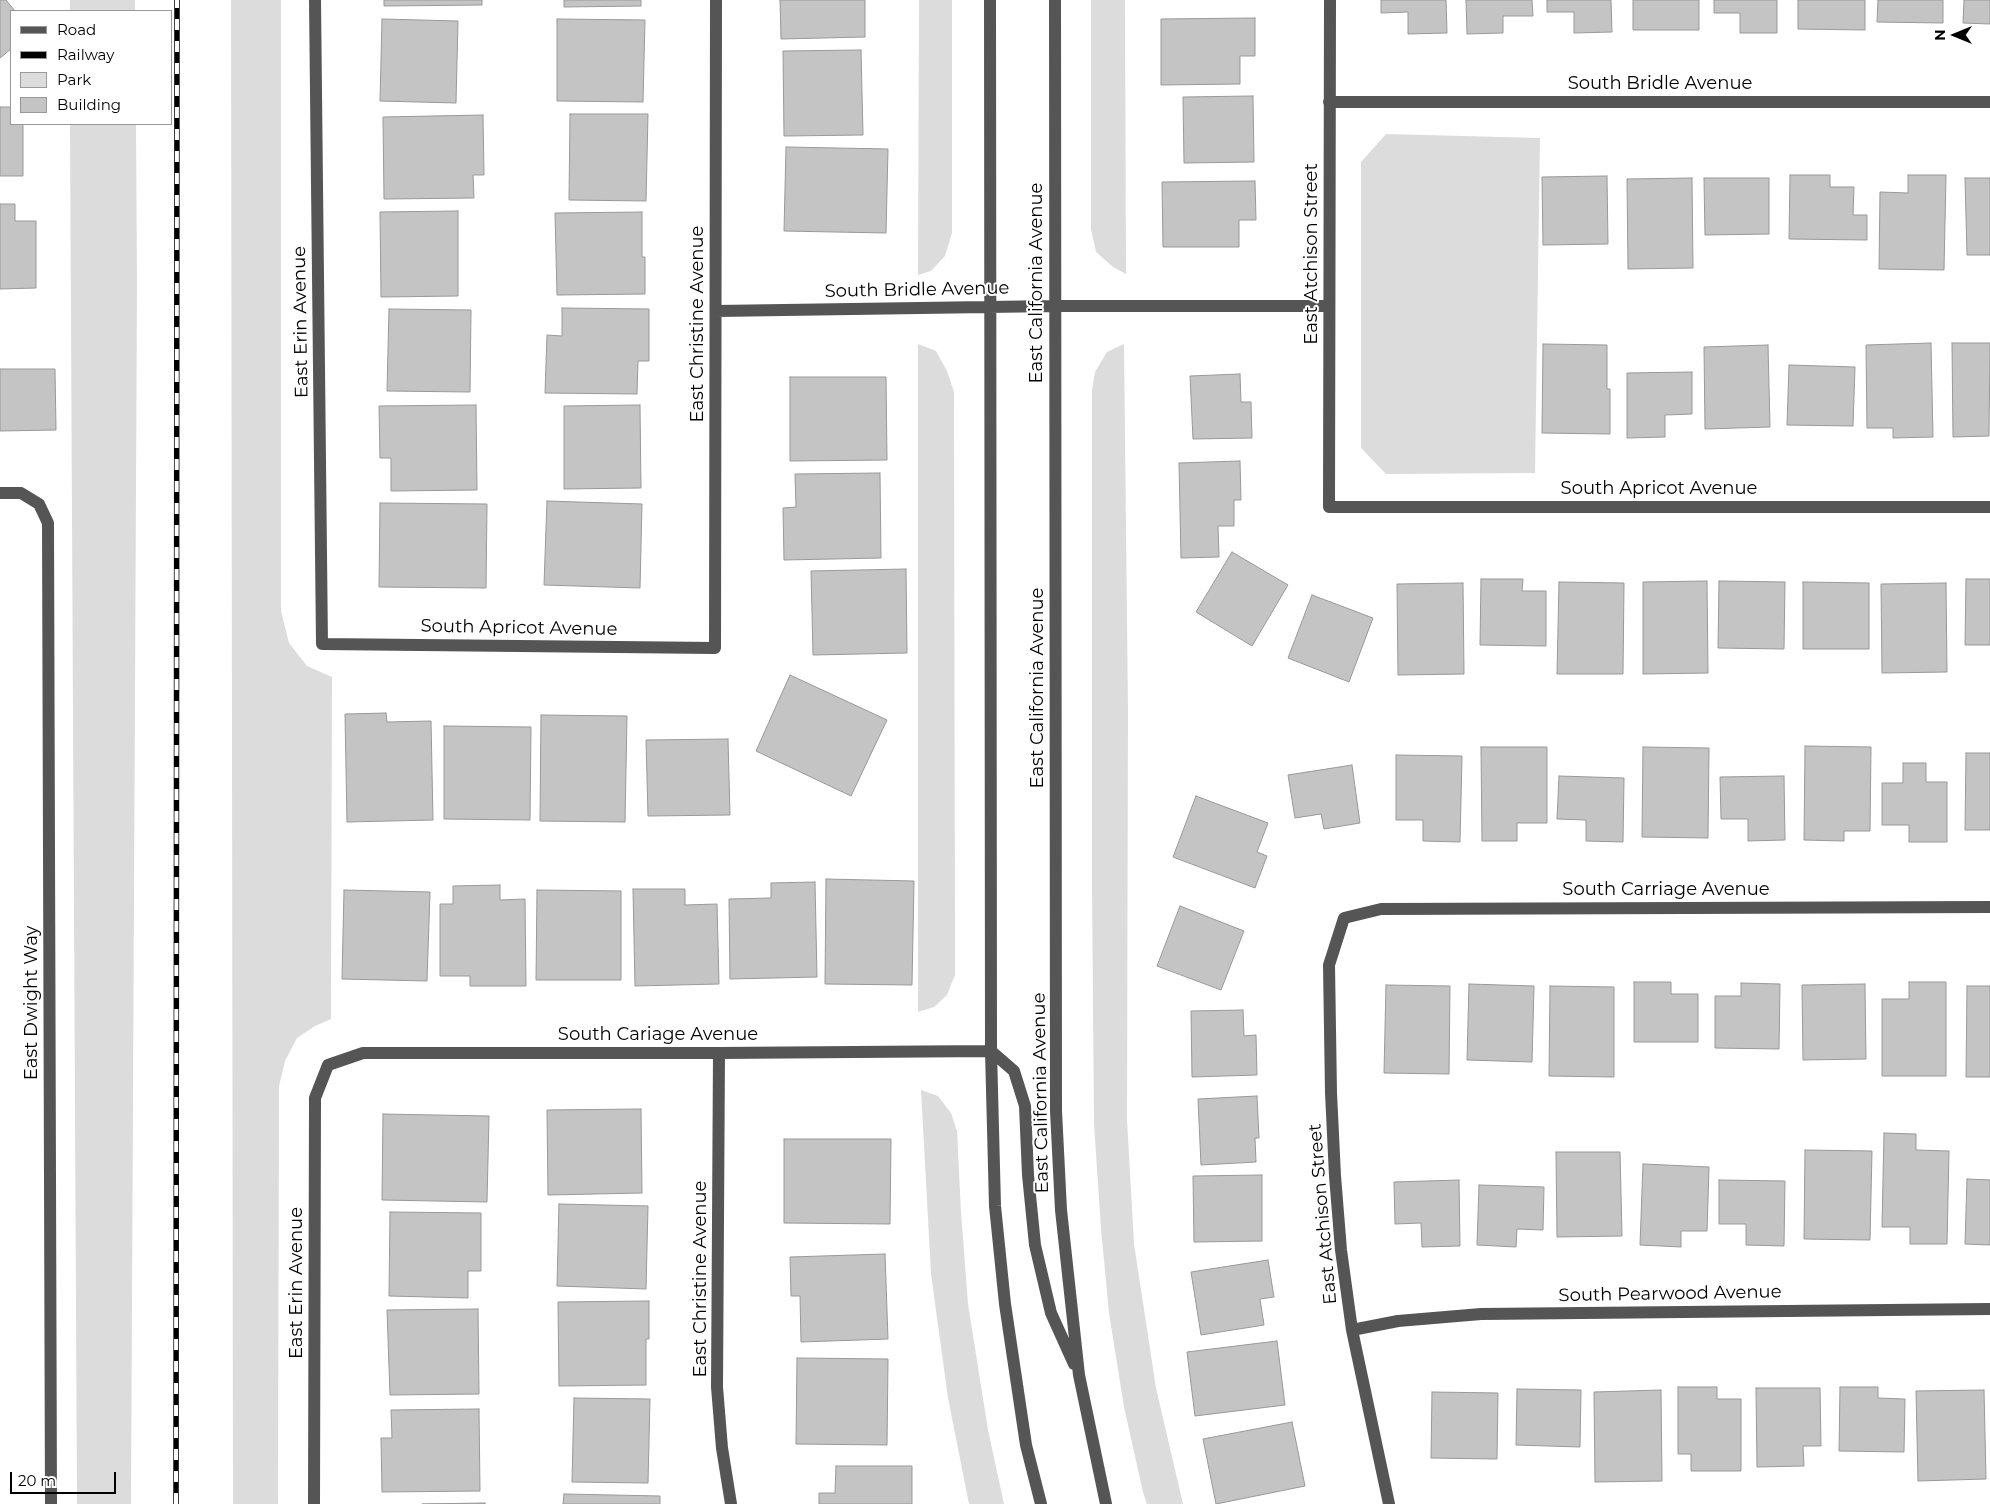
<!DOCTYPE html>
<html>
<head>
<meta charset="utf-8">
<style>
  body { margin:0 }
  #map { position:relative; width:1990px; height:1504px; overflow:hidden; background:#fff; font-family:Montserrat,sans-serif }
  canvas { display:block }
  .legend { position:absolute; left:10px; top:10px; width:162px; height:115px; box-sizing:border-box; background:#fff; border:1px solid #999; margin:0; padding:6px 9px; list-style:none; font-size:15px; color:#000 }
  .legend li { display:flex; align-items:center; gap:10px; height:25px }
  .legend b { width:25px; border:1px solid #999 }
  .north { position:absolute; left:1930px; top:10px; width:50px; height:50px; -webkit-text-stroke:4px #fff; paint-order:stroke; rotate:270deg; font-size:14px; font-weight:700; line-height:20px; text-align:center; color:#000 }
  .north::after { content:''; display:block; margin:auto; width:18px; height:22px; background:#000; clip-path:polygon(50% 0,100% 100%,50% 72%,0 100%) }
  .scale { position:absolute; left:10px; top:1472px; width:106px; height:22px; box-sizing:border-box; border:2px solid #000; border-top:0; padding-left:6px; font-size:15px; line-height:18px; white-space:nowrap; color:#000; -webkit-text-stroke:4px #fff; paint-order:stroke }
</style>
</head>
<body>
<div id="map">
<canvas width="1990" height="1504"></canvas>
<ul class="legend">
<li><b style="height:6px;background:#555"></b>Road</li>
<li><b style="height:6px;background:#000"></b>Railway</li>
<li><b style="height:14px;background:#dcdcdc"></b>Park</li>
<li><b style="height:14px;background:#c4c4c4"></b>Building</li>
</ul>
<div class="north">N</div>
<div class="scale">20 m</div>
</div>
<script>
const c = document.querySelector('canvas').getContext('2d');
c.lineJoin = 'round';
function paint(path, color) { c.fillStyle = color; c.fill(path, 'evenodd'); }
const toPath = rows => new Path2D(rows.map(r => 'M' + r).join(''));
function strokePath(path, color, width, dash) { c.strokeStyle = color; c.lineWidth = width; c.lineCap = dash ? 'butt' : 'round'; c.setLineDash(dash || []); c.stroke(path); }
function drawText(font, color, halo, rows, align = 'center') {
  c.font = font + ' Montserrat,sans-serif'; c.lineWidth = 4; c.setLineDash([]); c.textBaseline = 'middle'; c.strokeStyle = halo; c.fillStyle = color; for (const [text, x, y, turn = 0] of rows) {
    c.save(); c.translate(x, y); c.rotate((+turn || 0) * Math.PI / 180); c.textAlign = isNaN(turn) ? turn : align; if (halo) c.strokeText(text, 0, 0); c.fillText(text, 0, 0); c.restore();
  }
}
const green = toPath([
  [70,0,135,0,135,11,70,11],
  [231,0,281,0,281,611,289,643,307,666,332,677,331,1019,315,1026,297,1038,285,1061,279,1086,278,1504,233,1504],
  [919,0,952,0,952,233,945,256,931,271,918,275],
  [1091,0,1125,0,1126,274,1113,267,1096,252,1091,229],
  [70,124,136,124,137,285,131,1504,77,1504],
  [1386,134,1540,138,1535,473,1386,474,1361,448,1361,162],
  [918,344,936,351,947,371,954,392,955,975,947,995,934,1007,918,1012],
  [1124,344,1128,711,1127,1120,1134,1244,1156,1388,1183,1504,1147,1504,1143,1492,1124,1407,1109,1313,1101,1229,1094,1124,1092,886,1092,390,1095,372,1107,352],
  [921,1090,938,1096,951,1113,957,1131,961,1212,968,1304,988,1430,1004,1504,969,1504,948,1398,931,1274]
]);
const building = toPath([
  [0,0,6,0,15,11,11,11,11,49,0,58,0,0],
  [384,0,482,0,482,5,384,6,384,0],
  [564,0,641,0,641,6,564,7,564,0],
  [780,0,865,0,865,37,781,39,780,0],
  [1381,0,1446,0,1447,33,1408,34,1408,12,1381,13,1381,0],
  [1466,0,1532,0,1533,16,1503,16,1503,33,1467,34,1466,0],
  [1547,0,1611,0,1612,32,1574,33,1574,12,1547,12,1547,0],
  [1633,0,1699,0,1699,30,1633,30,1633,0],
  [1714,0,1777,0,1777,33,1740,33,1740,13,1714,13,1714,0],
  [1798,0,1865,0,1865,30,1798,29,1798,0],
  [1878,0,1943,0,1943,23,1877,22,1878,0],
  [1964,0,1990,0,1990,24,1963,23,1964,0],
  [1255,18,1255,56,1240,56,1240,84,1161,85,1161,19,1255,18],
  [382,19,458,21,456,103,380,101,382,19],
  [557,19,645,20,643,102,557,101,557,19],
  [861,50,863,135,784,136,783,51,861,50],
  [1253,96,1254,162,1184,163,1183,97,1253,96],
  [0,107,11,107,11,124,23,124,23,176,0,176,0,107],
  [570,114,648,114,646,201,569,200,570,114],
  [483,115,484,175,473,175,474,198,384,199,383,117,483,115],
  [786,147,888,149,886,233,784,231,786,147],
  [1790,175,1830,175,1830,187,1854,187,1853,215,1867,215,1867,240,1789,239,1790,175],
  [1908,175,1946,175,1944,270,1879,269,1880,192,1908,193,1908,175],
  [1607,176,1608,244,1543,245,1542,177,1607,176],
  [1692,178,1693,268,1628,269,1627,179,1692,178],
  [1704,178,1769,178,1769,234,1705,235,1704,178],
  [1965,178,1990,178,1990,255,1967,255,1965,178],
  [1255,181,1256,220,1239,220,1239,247,1163,247,1162,182,1255,181],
  [0,204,15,204,15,221,36,221,36,288,0,289,0,204],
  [458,211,458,296,381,297,380,212,458,211],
  [642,212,642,257,645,257,645,294,557,295,555,213,642,212],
  [562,308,649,309,649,361,638,361,637,394,545,393,547,335,562,336,562,308],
  [389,309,471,310,470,392,387,391,389,309],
  [1931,343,1933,437,1893,438,1893,428,1867,428,1866,345,1931,343],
  [1952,343,1990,343,1989,436,1953,437,1952,343],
  [1543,344,1607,345,1607,389,1610,389,1610,434,1542,433,1543,344],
  [1768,345,1770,427,1705,429,1704,347,1768,345],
  [1789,365,1855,367,1853,426,1787,425,1789,365],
  [0,369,55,369,56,430,0,431,0,369],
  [1692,372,1692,414,1665,415,1665,437,1627,438,1627,373,1692,372],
  [1240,374,1241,402,1251,402,1252,438,1193,439,1190,376,1240,374],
  [790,377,886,377,887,460,790,461,790,377],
  [476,405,477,490,391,491,391,458,380,458,379,406,476,405],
  [640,405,641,488,564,489,564,406,640,405],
  [1240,461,1241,500,1234,500,1234,526,1218,526,1219,557,1181,558,1179,463,1240,461],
  [880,473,881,558,784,560,783,508,796,507,795,474,880,473],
  [547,501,642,504,640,588,544,585,547,501],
  [380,503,487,504,486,588,379,587,380,503],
  [1232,552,1288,585,1252,646,1196,612,1232,552],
  [906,569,907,653,813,655,811,571,906,569],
  [1481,579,1523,579,1522,591,1546,591,1546,646,1480,645,1481,579],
  [1966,579,1990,579,1990,645,1965,645,1966,579],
  [1707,581,1708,673,1643,674,1643,582,1707,581],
  [1719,581,1785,582,1784,649,1718,648,1719,581],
  [1559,582,1624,583,1623,674,1557,674,1559,582],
  [1803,582,1869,583,1869,649,1803,649,1803,582],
  [1463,583,1464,674,1398,675,1397,584,1463,583],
  [1946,583,1947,672,1882,673,1881,584,1946,583],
  [1312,595,1373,618,1349,682,1288,658,1312,595],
  [790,675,887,720,851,796,756,751,790,675],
  [386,713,387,722,431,721,433,820,347,822,345,714,386,713],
  [541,715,627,716,625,822,540,821,541,715],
  [444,726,531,727,530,820,444,819,444,726],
  [728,739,730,815,648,816,646,740,728,739],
  [1805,746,1871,747,1870,831,1844,831,1844,841,1804,840,1805,746],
  [1481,747,1547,747,1547,823,1517,823,1517,841,1482,841,1481,747],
  [1643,747,1709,748,1708,838,1642,837,1643,747],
  [1966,753,1990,753,1990,830,1965,830,1966,753],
  [1396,755,1462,756,1460,842,1423,841,1423,820,1396,820,1396,755],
  [1903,763,1926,763,1926,782,1947,782,1947,842,1909,842,1909,825,1882,825,1882,783,1903,783,1903,763],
  [1352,765,1360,823,1324,829,1321,814,1295,818,1288,775,1352,765],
  [1559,776,1624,778,1623,842,1586,841,1586,820,1557,819,1559,776],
  [1784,776,1785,840,1748,841,1748,819,1721,819,1720,777,1784,776],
  [1196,796,1268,823,1257,852,1267,856,1255,888,1173,857,1196,796],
  [826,879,914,881,912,985,825,984,826,879],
  [815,882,817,977,730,979,729,899,771,898,771,883,815,882],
  [500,885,500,900,525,899,526,986,470,986,470,976,440,976,440,904,453,904,453,886,500,885],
  [633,889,685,889,685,905,717,904,719,984,635,986,633,889],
  [344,890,430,892,427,981,342,979,344,890],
  [537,890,621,891,621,980,536,980,537,890],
  [1180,906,1244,931,1221,990,1157,966,1180,906],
  [1634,982,1671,982,1671,994,1698,994,1698,1042,1634,1042,1634,982],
  [1909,982,1946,982,1946,1076,1882,1076,1882,999,1909,999,1909,982],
  [1741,983,1780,984,1779,1049,1715,1048,1715,996,1741,996,1741,983],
  [1469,984,1534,986,1532,1062,1467,1060,1469,984],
  [1865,984,1866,1059,1803,1060,1802,985,1865,984],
  [1386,985,1450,986,1449,1074,1384,1073,1386,985],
  [1550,986,1614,987,1614,1077,1549,1076,1550,986],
  [1967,986,1990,986,1990,1077,1966,1077,1967,986],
  [1243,1010,1244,1036,1256,1035,1257,1075,1192,1077,1191,1011,1243,1010],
  [1257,1096,1259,1138,1255,1138,1256,1162,1201,1165,1198,1099,1257,1096],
  [641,1109,642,1193,548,1195,547,1110,641,1109],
  [383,1114,489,1116,487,1202,382,1200,383,1114],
  [1884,1133,1916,1134,1916,1150,1949,1151,1947,1244,1910,1244,1910,1227,1882,1227,1884,1133],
  [784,1139,891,1139,890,1224,784,1223,784,1139],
  [1805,1150,1872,1151,1870,1240,1804,1239,1805,1150],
  [1556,1152,1620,1152,1622,1236,1557,1237,1556,1152],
  [1643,1164,1709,1167,1707,1231,1681,1231,1681,1247,1640,1245,1643,1164],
  [1262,1175,1262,1241,1194,1242,1193,1176,1262,1175],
  [1967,1179,1990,1180,1990,1245,1965,1244,1967,1179],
  [1459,1180,1460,1246,1422,1247,1421,1223,1395,1224,1394,1182,1459,1180],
  [1719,1180,1785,1181,1784,1246,1746,1245,1746,1224,1719,1224,1719,1180],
  [1479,1185,1544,1187,1543,1230,1517,1229,1516,1247,1477,1245,1479,1185],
  [559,1204,648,1206,646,1289,557,1286,559,1204],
  [390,1212,481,1213,481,1271,468,1271,468,1298,389,1296,390,1212],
  [885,1254,888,1339,801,1342,800,1296,791,1296,790,1257,885,1254],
  [1268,1260,1274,1297,1260,1299,1264,1325,1201,1335,1191,1272,1268,1260],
  [649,1301,649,1339,646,1339,646,1385,559,1386,558,1302,649,1301],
  [478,1309,479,1394,390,1395,387,1310,478,1309],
  [1277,1341,1285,1405,1195,1416,1187,1352,1277,1341],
  [797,1358,888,1359,887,1445,796,1444,797,1358],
  [1678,1387,1717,1387,1717,1399,1741,1399,1741,1471,1691,1471,1691,1454,1678,1454,1678,1387],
  [1840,1387,1878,1387,1878,1398,1905,1399,1904,1452,1839,1451,1840,1387],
  [1756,1388,1820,1388,1821,1446,1803,1446,1804,1466,1757,1467,1756,1388],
  [1517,1389,1581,1390,1580,1447,1516,1445,1517,1389],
  [1661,1390,1662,1481,1595,1482,1594,1392,1661,1390],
  [1984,1390,1986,1479,1918,1481,1916,1391,1984,1390],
  [1432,1392,1498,1393,1497,1459,1431,1458,1432,1392],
  [574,1398,650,1399,648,1483,572,1482,574,1398],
  [479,1409,480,1491,382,1492,381,1438,392,1438,391,1410,479,1409],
  [1292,1422,1305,1486,1216,1504,1203,1439,1292,1422],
  [836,1466,912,1466,912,1504,819,1504,819,1493,835,1493,836,1466],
  [564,1494,660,1496,660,1504,563,1504,564,1494],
  [485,1503,485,1504,422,1504,485,1503]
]);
const minor = toPath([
  [315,0,322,644,715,648,716,0],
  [990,0,991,1051,995,1206,1005,1304,1026,1445,1041,1504],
  [1055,0,1056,1111,1061,1210,1079,1375,1106,1504],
  [1330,0,1329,507,1990,507],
  [1329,102,1990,102],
  [716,311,1055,306,1329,306],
  [0,493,21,493,39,504,48,523,51,1504],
  [719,1053,717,1387,722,1448,731,1504],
  [1352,1330,1398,1321,1481,1314,1990,1309],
  [314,1504,315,1098,328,1065,363,1053,719,1053,991,1051,1014,1071,1025,1106,1028,1175,1035,1245,1051,1313,1074,1364],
  [1389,1504,1352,1330,1341,1250,1335,1176,1331,1093,1329,965,1344,918,1381,909,1990,907]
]);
const rail = toPath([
  [176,1504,177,0]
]);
const streetNames = [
  ["South Bridle Avenue",1660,84],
  ["East Atchison Street",1312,254,-90],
  ["East California Avenue",1037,283,-90],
  ["South Bridle Avenue",917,290,-1],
  ["East Erin Avenue",301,322,-91],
  ["East Christine Avenue",698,324,-90],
  ["South Apricot Avenue",1659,489],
  ["South Apricot Avenue",519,628,1],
  ["East California Avenue",1038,688,-90],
  ["South Carriage Avenue",1666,890],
  ["East Dwight Way",32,1003,-90],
  ["South Cariage Avenue",658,1035],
  ["East California Avenue",1041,1093,-91],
  ["East Atchison Street",1323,1214,-95],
  ["East Christine Avenue",701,1279,-90],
  ["East Erin Avenue",297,1283,-90],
  ["South Pearwood Avenue",1670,1294,-1]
];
paint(green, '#dcdcdc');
paint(building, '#c4c4c4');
strokePath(building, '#999', 1);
strokePath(minor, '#555', 12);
strokePath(rail, '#000', 5.5);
strokePath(rail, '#fff', 4, [11]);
drawText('18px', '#000', '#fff', streetNames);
</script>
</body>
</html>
